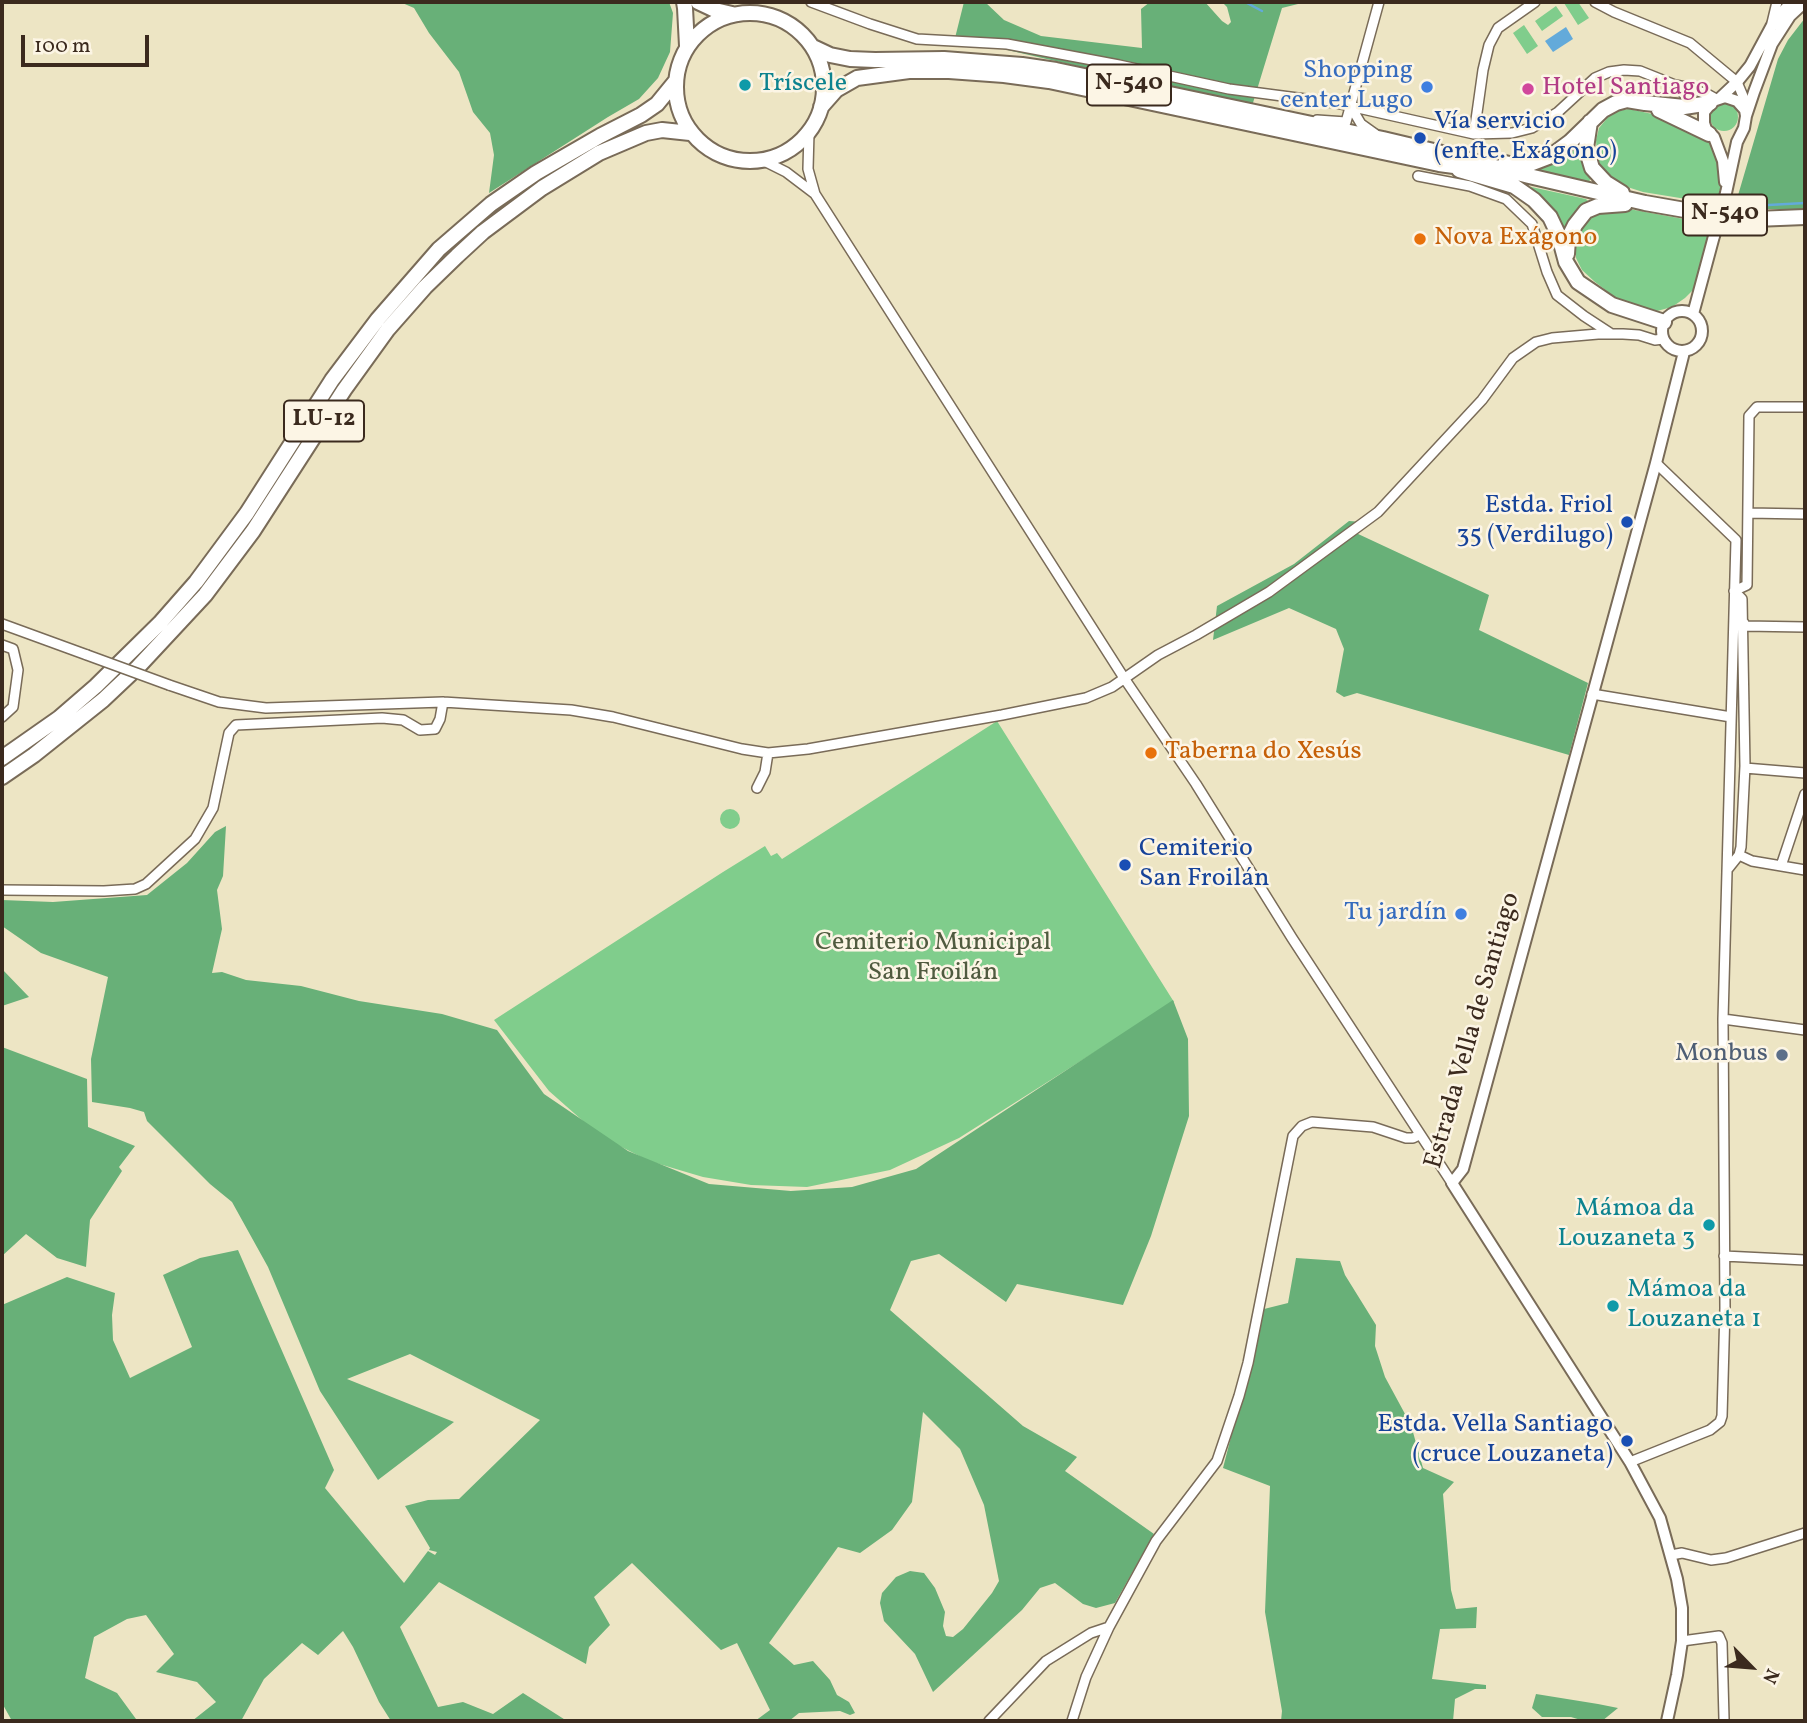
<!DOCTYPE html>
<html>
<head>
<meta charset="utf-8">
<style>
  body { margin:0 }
  #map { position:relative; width:1807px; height:1723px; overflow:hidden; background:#ede5c4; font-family:Vollkorn,serif }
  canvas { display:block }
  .frame { position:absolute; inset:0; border:4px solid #3b2a1e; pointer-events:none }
  .north { position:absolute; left:1716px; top:1632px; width:70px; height:70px; -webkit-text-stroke:5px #fcf5e5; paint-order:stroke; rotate:115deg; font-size:19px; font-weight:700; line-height:28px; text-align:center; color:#3b2a1e }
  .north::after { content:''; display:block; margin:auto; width:24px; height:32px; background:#3b2a1e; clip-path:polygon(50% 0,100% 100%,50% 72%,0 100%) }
  .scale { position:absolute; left:21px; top:35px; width:128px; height:32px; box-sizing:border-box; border:4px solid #3b2a1e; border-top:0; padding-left:9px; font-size:21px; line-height:24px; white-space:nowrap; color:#3b2a1e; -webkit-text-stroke:5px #fcf5e5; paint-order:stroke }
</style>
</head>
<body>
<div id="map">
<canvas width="1807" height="1723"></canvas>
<div class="frame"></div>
<div class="north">N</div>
<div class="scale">100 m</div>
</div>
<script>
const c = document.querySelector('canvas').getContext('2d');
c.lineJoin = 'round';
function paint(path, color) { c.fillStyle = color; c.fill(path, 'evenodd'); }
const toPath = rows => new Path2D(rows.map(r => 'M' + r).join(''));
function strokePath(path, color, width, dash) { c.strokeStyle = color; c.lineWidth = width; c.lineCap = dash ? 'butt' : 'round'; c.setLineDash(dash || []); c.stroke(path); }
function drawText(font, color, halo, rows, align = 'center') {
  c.font = font + ' Vollkorn,serif'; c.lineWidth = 5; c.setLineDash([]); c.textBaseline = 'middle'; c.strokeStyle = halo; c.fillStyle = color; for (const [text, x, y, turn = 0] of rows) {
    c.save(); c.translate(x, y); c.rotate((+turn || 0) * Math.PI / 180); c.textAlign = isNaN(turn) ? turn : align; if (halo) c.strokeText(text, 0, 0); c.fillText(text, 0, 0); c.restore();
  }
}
const green = toPath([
  [1566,2,1578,2,1589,18,1578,25,1564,3],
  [1556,6,1563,16,1542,31,1535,21],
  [1524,25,1538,46,1527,54,1513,33],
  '1710 117a14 14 0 1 1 28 0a14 14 0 1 1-28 0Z',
  [1629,109,1657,115,1705,138,1713,147,1718,161,1722,181,1717,204,1643,192,1621,185,1609,177,1601,168,1597,155,1596,140,1599,128,1609,116,1618,111],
  [1579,143,1582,146,1591,177,1589,182,1541,172,1539,168,1575,144],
  [1527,186,1586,199,1588,201,1577,210,1565,228,1562,230,1557,215,1550,206],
  [1610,208,1629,209,1711,224,1693,290,1685,298,1672,307,1657,311,1616,298,1595,282,1582,270,1576,258,1576,241,1579,228,1591,215],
  [997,721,1174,1002,959,1138,890,1170,807,1187,751,1185,703,1177,649,1161,600,1136,549,1091,494,1020,723,872,765,846,771,856,777,853,782,859],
  '720 819a10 10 0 1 1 20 0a10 10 0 1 1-20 0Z'
]);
const forest = toPath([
  [400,2,669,2,673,13,670,52,658,78,639,99,608,117,489,193,494,155,490,133,473,112,459,72,429,33,414,8],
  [964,2,985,2,1004,20,1041,36,1142,48,1141,9,1150,2,1205,2,1222,21,1228,25,1231,22,1227,7,1222,2,1299,2,1298,4,1282,8,1252,106,955,38],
  [1805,18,1805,209,1734,209,1778,59,1788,40],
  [1349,521,1362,522,1356,533,1489,595,1479,630,1588,683,1569,755,1357,693,1344,697,1336,692,1344,649,1336,629,1289,608,1213,640,1217,606,1294,564],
  [226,826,223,876,217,890,222,929,212,973,222,972,246,980,301,986,359,1001,442,1014,497,1030,544,1094,628,1151,709,1184,791,1191,852,1187,916,1169,1173,1000,1188,1039,1189,1116,1151,1236,1123,1305,1017,1284,1006,1302,939,1254,911,1261,890,1310,1023,1426,1077,1457,1065,1471,1154,1534,1115,1603,1096,1608,1083,1604,1055,1583,1040,1588,1022,1610,933,1692,915,1654,884,1621,880,1603,882,1593,896,1577,910,1571,924,1573,935,1588,945,1612,943,1626,946,1636,953,1637,963,1629,992,1593,999,1581,984,1505,960,1449,923,1412,912,1502,892,1530,860,1553,838,1547,769,1643,794,1665,813,1661,830,1680,837,1695,849,1702,855,1713,850,1715,840,1711,799,1713,789,1721,755,1721,770,1710,737,1643,721,1650,632,1563,594,1597,610,1625,589,1647,586,1664,439,1582,400,1627,438,1707,463,1702,493,1714,523,1693,567,1721,391,1721,379,1702,353,1647,343,1631,318,1655,302,1643,264,1679,241,1721,192,1721,216,1702,197,1682,156,1672,174,1654,146,1615,127,1619,94,1637,85,1678,117,1693,136,1719,135,1721,12,1721,2,1703,2,1305,67,1277,115,1293,112,1315,113,1340,130,1378,192,1347,163,1275,200,1258,238,1250,334,1470,325,1488,404,1583,428,1551,435,1555,437,1552,429,1550,430,1548,405,1506,428,1500,459,1499,540,1420,410,1354,347,1379,454,1422,378,1480,320,1391,268,1267,232,1202,210,1184,147,1121,144,1112,130,1108,92,1102,91,1059,108,977,41,953,2,926,2,900,53,902,147,895,187,863,215,832],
  [2,969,29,997,2,1006],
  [2,1047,87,1079,88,1127,135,1146,119,1167,122,1171,90,1220,86,1267,57,1258,26,1234,2,1256],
  [1296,1258,1340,1261,1345,1275,1376,1325,1375,1346,1385,1377,1411,1425,1423,1468,1454,1482,1443,1494,1451,1590,1456,1609,1477,1607,1476,1628,1440,1629,1432,1679,1486,1685,1486,1689,1475,1689,1455,1699,1453,1721,1281,1721,1282,1711,1265,1612,1270,1486,1223,1468,1264,1309,1288,1303],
  [1536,1694,1598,1704,1618,1708,1602,1721,1584,1721,1571,1717,1542,1717,1532,1708]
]);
const water = toPath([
  [1566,27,1573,39,1553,52,1545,41]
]);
const stream = toPath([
  [1245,2,1262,11],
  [1750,206,1805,203]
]);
const minor = toPath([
  [811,2,870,24,917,39,1007,44,1119,65,1229,89,1336,103,1474,134,1512,133,1532,128,1558,112,1595,78,1609,72,1624,70,1640,71,1675,85,1686,87,1707,94,1716,99],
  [1595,2,1614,12,1690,43,1737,82,1745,101,1745,110],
  [1772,23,1777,2],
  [1675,85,1696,106],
  [1351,107,1361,124,1375,134],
  [1317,120,1346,122,1379,2],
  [809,132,808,169,815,194,1124,678,1196,784,1292,938,1452,1183],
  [1474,134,1483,70,1489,45,1498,28,1535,2],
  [764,161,786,172,815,194],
  [1418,176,1470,186,1506,199,1532,224,1547,272,1557,295,1584,316,1610,333],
  [1748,513,1805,514],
  [1734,591,1747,585,1749,416,1757,407,1805,407],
  [1744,623,1744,626,1805,627],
  [2,624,87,655],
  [2,645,13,649,18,670,13,707,2,717],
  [169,685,219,702,266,708,443,702,571,710,613,717,742,749,768,753,808,749,1002,715,1086,698,1112,687,1158,655,1196,635,1269,592,1378,512,1482,400,1513,358,1536,342,1552,338,1598,334,1623,334,1639,335,1655,340,1663,339],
  [1592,694,1731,717],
  [1745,768,1805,773],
  [757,788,765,772,768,753],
  [1739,855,1752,861,1805,870],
  [1781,866,1805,794],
  [1727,870,1739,855,1741,847,1745,766,1742,599,1734,591],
  [2,890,104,891,135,889,146,884,195,839,213,808,229,733,236,725,382,718,403,720,420,730,435,729,440,719,443,702],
  [1723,1019,1805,1030],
  [1724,1256,1805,1260],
  [1630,1462,1710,1430,1720,1422,1722,1416,1725,1308,1723,1019,1736,540,1656,463],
  [1671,1555,1682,1553,1711,1560,1726,1558,1805,1533],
  [1682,1641,1719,1636,1722,1643,1724,1719],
  [989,1721,1046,1661,1091,1633,1109,1627],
  [1072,1721,1086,1677,1109,1627,1156,1541,1217,1461,1239,1396,1248,1363,1293,1136,1302,1126,1312,1122,1373,1127,1406,1138,1413,1138,1419,1135]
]);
const major = toPath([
  [1720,98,1737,82,1750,66,1771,27,1779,15,1792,2],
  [1725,182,1723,161,1714,137,1706,129,1704,123,1704,112,1713,101,1725,97,1737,101,1745,110,1746,116],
  [1726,193,1737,142,1744,128,1746,116,1754,92,1772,44,1790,16,1805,2],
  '1662 331a20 20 0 1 1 40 0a20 20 0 1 1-40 0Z',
  [1693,314,1714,236],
  [1667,1721,1677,1675,1682,1641,1682,1608,1677,1579,1660,1518,1630,1462,1452,1183,1463,1169,1656,463,1684,352]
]);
const highway = toPath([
  [684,2,685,8,687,46],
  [698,2,715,10,732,14],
  '676 87a74 74 0 1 1 148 0a74 74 0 1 1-148 0Z',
  [813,47,830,55,850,59,875,60,944,59,1022,65,1056,70,1383,139,1442,153,1529,176,1645,203,1702,213,1755,219,1805,217],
  [821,107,836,90,857,78,909,71,949,71,1004,75,1049,81,1439,164,1469,168],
  [1659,110,1709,134],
  [1590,122,1586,148,1592,168,1606,183,1622,193],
  [1505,163,1513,165,1530,164,1551,156,1570,142,1603,110,1616,103,1627,100,1645,103,1684,107,1710,103],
  [1459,170,1514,186,1534,200,1550,217,1559,236,1566,262,1578,282,1612,305,1664,322],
  [1567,254,1568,239,1575,225,1586,211,1598,206,1625,204],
  [2,758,59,718,96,686,160,623,196,582,247,513,332,380,378,319,439,249,491,204,536,173,600,136,641,115,657,104,675,82],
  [2,777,34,755,103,700,138,667,205,595,253,531,344,390,388,329,425,287,457,256,483,232,542,188,599,153,646,133,662,130,690,133]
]);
const minorBridge = toPath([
  [87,655,169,685]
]);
const majorBridge = toPath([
  [1714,236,1726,193]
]);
const markers = [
  [745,85,7,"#0f9aa8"],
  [1427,87,7,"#3f7fe0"],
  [1528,89,7,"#d1479c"],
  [1420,138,7,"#1a4fb4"],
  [1420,239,7,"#e8710a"],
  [1627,522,7,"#1a4fb4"],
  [1151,753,7,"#e8710a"],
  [1125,865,7,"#1a4fb4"],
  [1461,914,7,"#3f7fe0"],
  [1782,1055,7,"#5c6f8a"],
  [1709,1225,7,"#0f9aa8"],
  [1613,1306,7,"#0f9aa8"],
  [1627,1441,7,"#1a4fb4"]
];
const shields = [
  [1129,85,84],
  [1725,215,84],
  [324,421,80]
];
const shieldNames = [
  ["N-540",1129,85],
  ["N-540",1725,215],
  ["LU-12",324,421]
];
const shopNames = [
  ["Shopping",1413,72],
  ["center Lugo",1413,102],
  ["Tu jardín",1447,914]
];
const cultureNames = [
  ["Tríscele",759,85],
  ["Mámoa da",1695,1210,"right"],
  ["Louzaneta 3",1695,1240,"right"],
  ["Mámoa da",1627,1291],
  ["Louzaneta 1",1627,1321]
];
const hotelNames = [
  ["Hotel Santiago",1542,89]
];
const transitNames = [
  ["Vía servicio",1434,123],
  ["(enfte. Exágono)",1434,153],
  ["Estda. Friol",1613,507,"right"],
  ["35 (Verdilugo)",1613,537,"right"],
  ["Cemiterio",1139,850],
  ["San Froilán",1139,880],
  ["Estda. Vella Santiago",1613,1426,"right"],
  ["(cruce Louzaneta)",1613,1456,"right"]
];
const foodNames = [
  ["Nova Exágono",1434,239],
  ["Taberna do Xesús",1165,753]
];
const parkNames = [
  ["Cemiterio Municipal",933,944],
  ["San Froilán",933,974]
];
const streetNames = [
  ["Estrada Vella de Santiago",1474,1031,-74]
];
const serviceNames = [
  ["Monbus",1768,1055]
];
paint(green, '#80cd8c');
paint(forest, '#68b078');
paint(water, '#63aada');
strokePath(stream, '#63aada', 2.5);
strokePath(minor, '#796b58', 12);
strokePath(major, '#796b58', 14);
strokePath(highway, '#796b58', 18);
strokePath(minor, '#fff', 9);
strokePath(major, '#fff', 10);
strokePath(highway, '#fff', 14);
strokePath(minorBridge, '#796b58', 12, []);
strokePath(majorBridge, '#796b58', 14, []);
strokePath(minorBridge, '#fff', 9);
strokePath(majorBridge, '#fff', 10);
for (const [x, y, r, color] of markers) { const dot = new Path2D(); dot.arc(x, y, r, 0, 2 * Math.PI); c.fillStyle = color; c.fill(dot); strokePath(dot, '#fcf5e5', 2.5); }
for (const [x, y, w] of shields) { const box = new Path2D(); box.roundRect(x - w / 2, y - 20.5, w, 41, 5); c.fillStyle = '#fcf5e5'; c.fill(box); strokePath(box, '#3b2a1e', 2); }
drawText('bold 24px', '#3b2a1e', null, shieldNames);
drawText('26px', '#366cbe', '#fcf5e5', shopNames, 'right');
drawText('26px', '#0d838f', '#fcf5e5', cultureNames, 'left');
drawText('26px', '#b23c85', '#fcf5e5', hotelNames, 'left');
drawText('26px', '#164399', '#fcf5e5', transitNames, 'left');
drawText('26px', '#c56008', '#fcf5e5', foodNames, 'left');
drawText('26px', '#505b3f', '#fcf5e5', parkNames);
drawText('26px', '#3b2a1e', '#fcf5e5', streetNames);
drawText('26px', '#4e5e75', '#fcf5e5', serviceNames, 'right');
</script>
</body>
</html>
